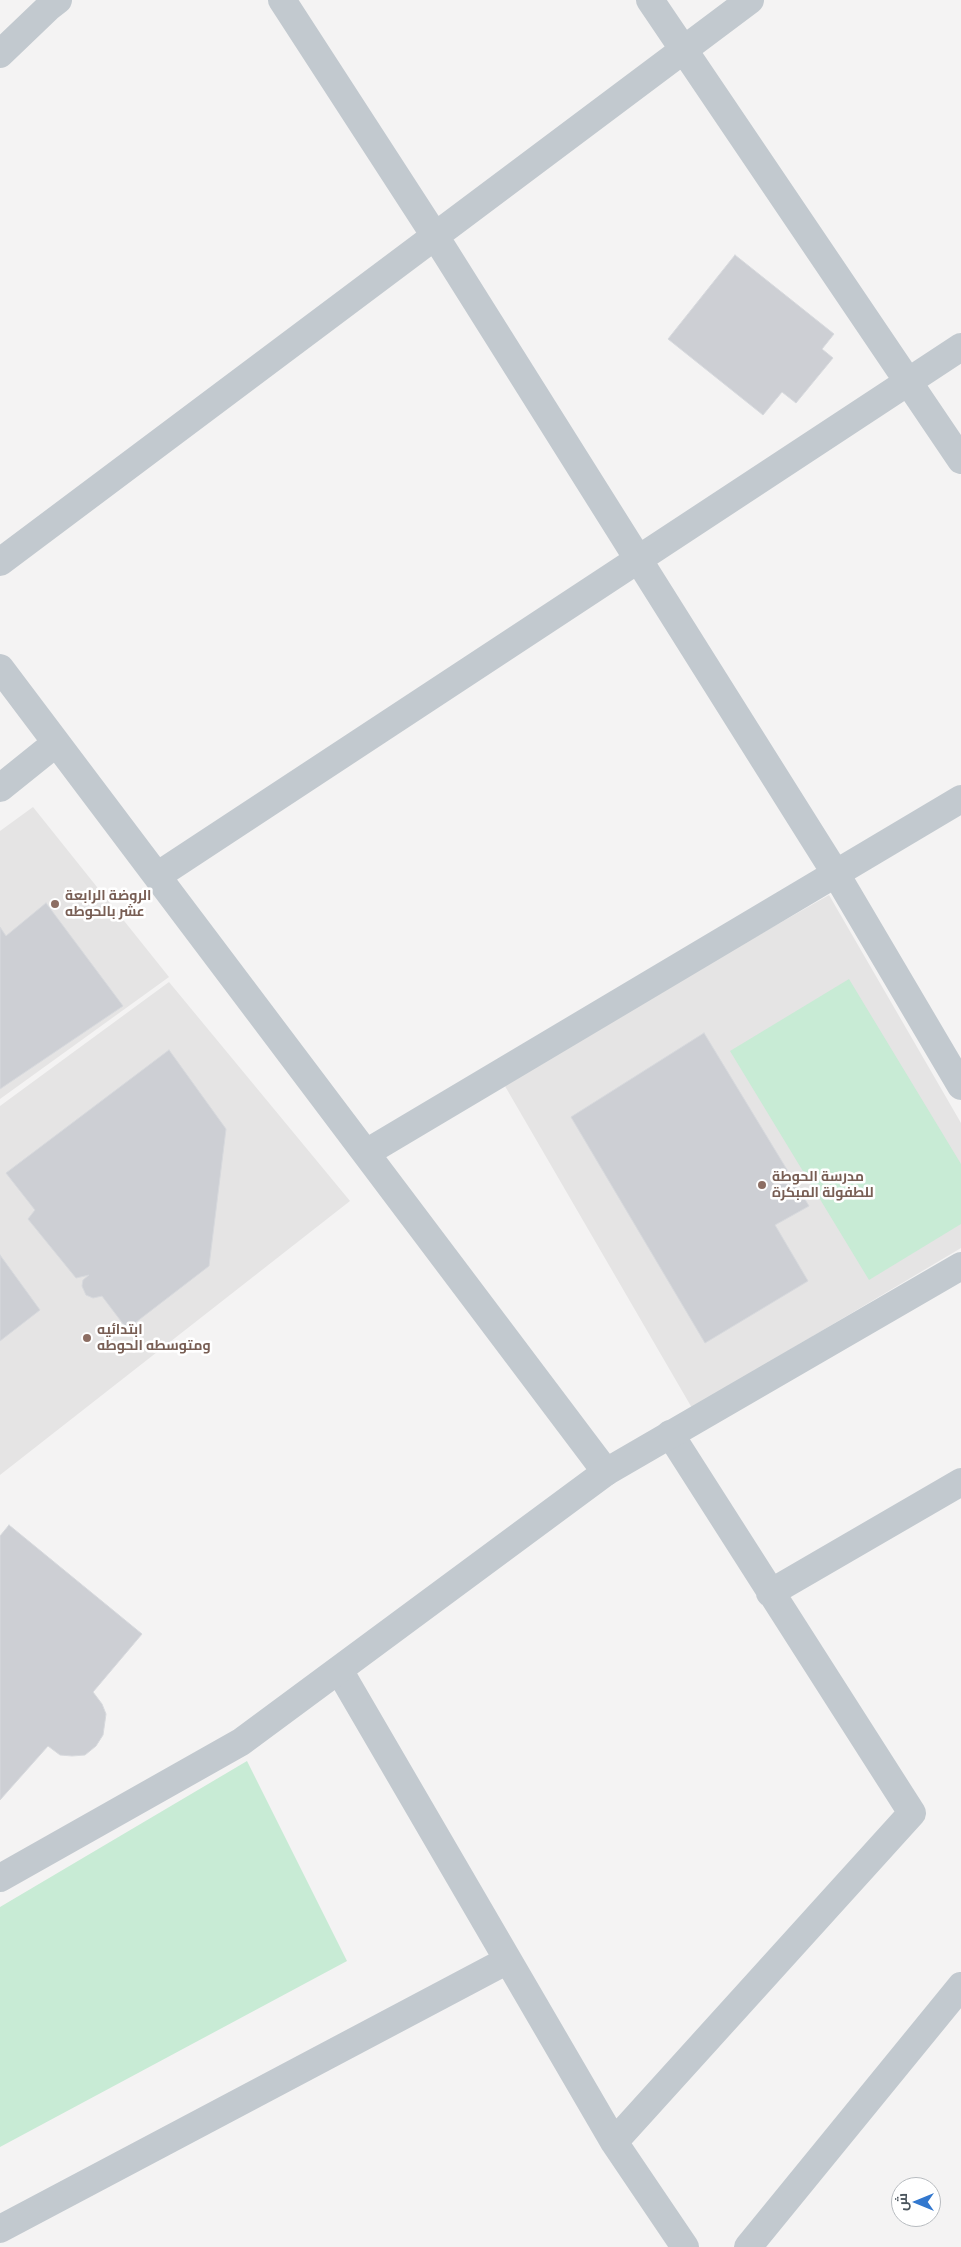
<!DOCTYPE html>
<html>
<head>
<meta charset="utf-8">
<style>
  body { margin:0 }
  #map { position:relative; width:961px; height:2247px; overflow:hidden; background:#f4f3f3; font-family:Cabin,Cairo,sans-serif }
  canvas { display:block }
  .north { position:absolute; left:891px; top:2177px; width:50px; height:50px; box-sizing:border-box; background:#fff; border:1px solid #b7bbbf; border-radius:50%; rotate:270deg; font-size:14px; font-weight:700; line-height:20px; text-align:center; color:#4c565e }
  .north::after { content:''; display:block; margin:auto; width:18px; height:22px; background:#3378ce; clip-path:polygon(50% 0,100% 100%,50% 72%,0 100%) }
</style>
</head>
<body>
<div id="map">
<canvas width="961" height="2247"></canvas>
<div class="north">ش</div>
</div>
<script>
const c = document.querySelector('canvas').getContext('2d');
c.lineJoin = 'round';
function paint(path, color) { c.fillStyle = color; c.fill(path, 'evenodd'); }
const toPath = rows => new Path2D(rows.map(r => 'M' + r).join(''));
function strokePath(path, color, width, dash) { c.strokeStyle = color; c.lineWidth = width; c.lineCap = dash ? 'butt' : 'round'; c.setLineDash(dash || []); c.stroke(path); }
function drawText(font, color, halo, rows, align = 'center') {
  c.font = font + ' Cabin,Cairo,sans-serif'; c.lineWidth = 5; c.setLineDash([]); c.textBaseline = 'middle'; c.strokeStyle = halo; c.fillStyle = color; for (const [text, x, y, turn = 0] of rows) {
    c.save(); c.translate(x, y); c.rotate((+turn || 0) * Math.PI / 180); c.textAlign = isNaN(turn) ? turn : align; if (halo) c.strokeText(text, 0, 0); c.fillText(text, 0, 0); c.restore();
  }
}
const education = toPath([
  [33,807,169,977,0,1099,0,831],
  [829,895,961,1123,961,1248,692,1408,502,1081],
  [169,982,350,1201,0,1475,0,1106]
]);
const green = toPath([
  [849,979,961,1164,961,1224,869,1280,730,1051],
  [247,1761,347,1961,0,2147,0,1907]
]);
const building = toPath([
  [735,255,834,334,822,349,833,358,796,403,782,392,763,415,668,339,735,255],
  [46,903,123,1006,0,1089,0,927,6,936,46,903],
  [704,1033,809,1206,775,1225,808,1281,705,1343,571,1117,704,1033],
  [169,1050,226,1129,209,1266,127,1329,102,1296,93,1298,86,1295,82,1286,83,1280,89,1275,76,1278,28,1219,35,1210,6,1173,169,1050],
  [0,1255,40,1310,0,1341,0,1255],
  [9,1525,142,1634,93,1692,102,1704,106,1714,103,1735,96,1746,85,1755,72,1756,60,1755,48,1746,0,1800,0,1536,9,1525]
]);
const minor = toPath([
  [282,0,435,236,836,874,961,1086],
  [650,0,961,460],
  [0,54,49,7,58,0],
  [0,562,750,0],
  [0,668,606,1472],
  [0,788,56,743],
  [157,876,961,347],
  [366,1153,961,799],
  [770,1593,961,1482],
  [339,1670,614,2142,685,2247],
  [614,2142,912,1813,670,1434],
  [0,2229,508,1960],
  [748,2247,961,1986]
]);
const tertiary = toPath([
  [0,1878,241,1742,606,1472,961,1266]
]);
const markers = [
  [55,904,5,"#8d6e63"],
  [762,1185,5,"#8d6e63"],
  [87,1338,5,"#8d6e63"]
];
const educationNames = [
  ["الروضة الرابعة",65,896],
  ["عشر بالحوطه",65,912],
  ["مدرسة الحوطة",772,1177],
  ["للطفولة المبكرة",772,1193],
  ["ابتدائيه",97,1330],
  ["ومتوسطه الحوطه",97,1346]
];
paint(education, '#e5e4e4');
paint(green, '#c8ebd5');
paint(building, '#cdcfd4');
strokePath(building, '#d7d9dd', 1);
strokePath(minor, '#c2c9cf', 28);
strokePath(tertiary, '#c2c9cf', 28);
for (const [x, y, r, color] of markers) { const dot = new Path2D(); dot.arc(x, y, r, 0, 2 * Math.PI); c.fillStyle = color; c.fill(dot); strokePath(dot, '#fff', 2); }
drawText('bold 14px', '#785e54', '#fff', educationNames, 'left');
</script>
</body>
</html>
